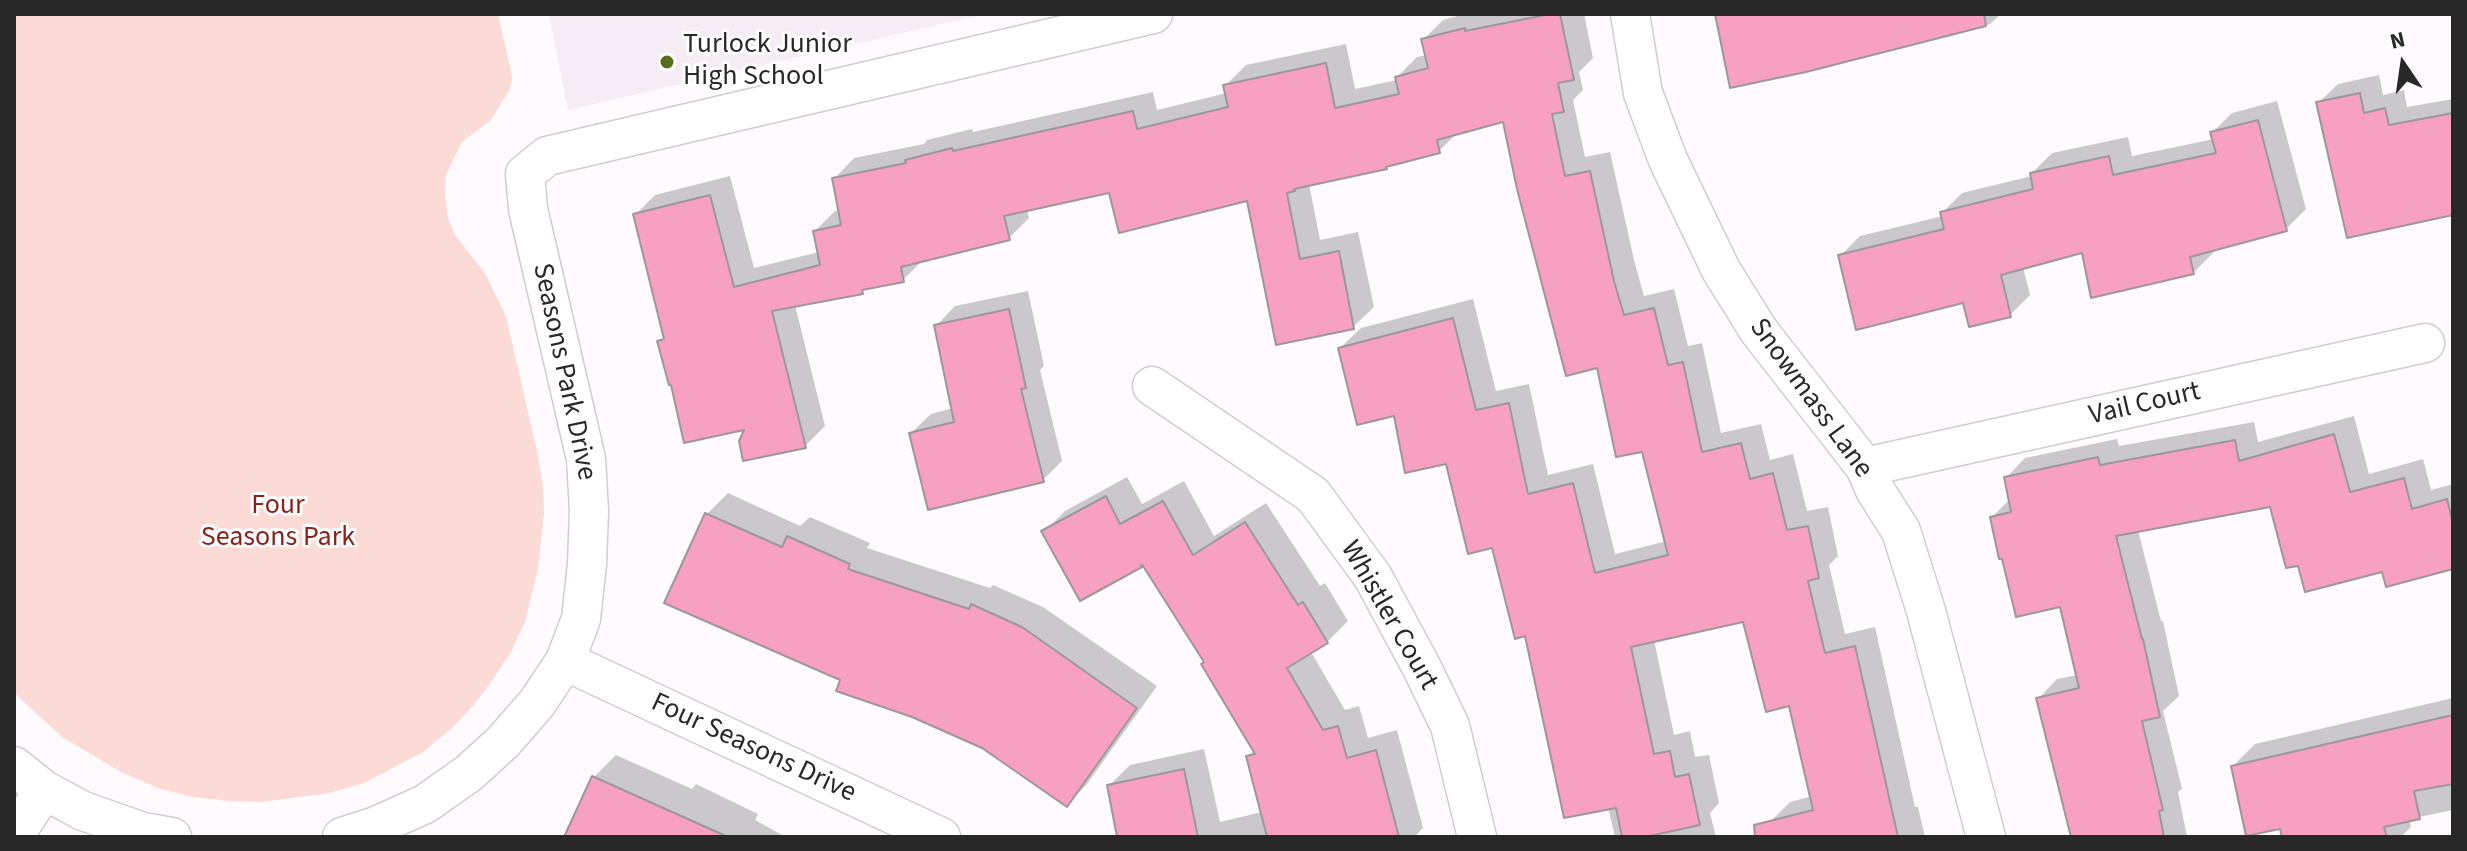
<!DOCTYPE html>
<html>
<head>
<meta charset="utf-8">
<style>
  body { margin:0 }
  #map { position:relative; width:2467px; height:851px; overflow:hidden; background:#fefafe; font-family:"Source Sans 3",sans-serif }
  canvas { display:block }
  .frame { position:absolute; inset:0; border:16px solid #292829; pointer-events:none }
  .north { position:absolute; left:2363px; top:24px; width:80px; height:80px; -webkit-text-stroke:6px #fff; paint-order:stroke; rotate:347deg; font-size:22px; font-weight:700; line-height:32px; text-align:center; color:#292829 }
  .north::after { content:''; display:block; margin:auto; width:28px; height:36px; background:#292829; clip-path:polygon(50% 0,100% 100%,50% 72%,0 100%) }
</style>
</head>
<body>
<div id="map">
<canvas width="2467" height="851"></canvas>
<div class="frame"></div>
<div class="north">N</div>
</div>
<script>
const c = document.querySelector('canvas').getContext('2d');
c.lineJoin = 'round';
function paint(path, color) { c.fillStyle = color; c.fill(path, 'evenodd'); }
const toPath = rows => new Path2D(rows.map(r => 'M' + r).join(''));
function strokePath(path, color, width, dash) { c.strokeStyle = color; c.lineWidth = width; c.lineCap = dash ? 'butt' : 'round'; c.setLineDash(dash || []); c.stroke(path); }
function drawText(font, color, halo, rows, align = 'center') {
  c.font = font + ' "Source Sans 3",sans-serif'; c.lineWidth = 6; c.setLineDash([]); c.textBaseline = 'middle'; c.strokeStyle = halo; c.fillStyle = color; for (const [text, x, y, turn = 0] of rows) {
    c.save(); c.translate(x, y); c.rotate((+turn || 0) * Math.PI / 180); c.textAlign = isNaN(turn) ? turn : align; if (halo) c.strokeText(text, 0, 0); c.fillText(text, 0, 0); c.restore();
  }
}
const built = toPath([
  [549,14,985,14,568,110]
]);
const green = toPath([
  [14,14,498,14,511,70,512,81,509,91,491,120,462,142,446,175,445,195,448,218,455,235,485,273,506,316,538,455,543,486,544,514,538,569,525,622,511,652,490,684,472,707,451,729,423,752,364,783,330,793,262,802,229,801,192,797,158,788,121,772,62,737,14,693]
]);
const shadow = toPath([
  [1464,14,1584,14,1593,58,1579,72,1583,90,1573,100,1585,157,1610,152,1634,260,1644,296,1674,289,1688,346,1702,343,1721,433,1761,424,1770,460,1793,454,1807,511,1828,507,1838,556,1829,565,1845,634,1875,627,1915,807,1918,807,1925,837,1773,837,1770,822,1790,802,1812,796,1791,704,1745,619,1654,640,1674,735,1690,731,1695,757,1709,755,1719,803,1710,813,1716,837,1615,837,1608,807,1526,634,1493,546,1447,462,1395,413,1340,348,1361,328,1473,299,1496,391,1529,384,1548,475,1593,464,1615,554,1667,541,1644,450,1599,366,1505,120,1458,132,1439,151,1390,164,1386,167,1309,184,1320,240,1358,232,1374,307,1353,327,1249,199,1111,191,1027,209,1029,218,1009,238,923,260,903,280,867,288,862,292,795,305,825,426,805,446,747,427,672,382,660,341,665,336,635,215,655,195,730,176,754,268,819,252,815,231,835,211,840,210,834,179,854,158,924,144,927,140,972,129,973,132,1153,92,1157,110,1227,93,1226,85,1246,65,1346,44,1355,89,1397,80,1397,77,1417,57,1427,55,1423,40,1443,20],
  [1721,14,2001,14,1990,24,1806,70],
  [2379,75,2383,95,2404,90,2407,107,2453,99,2453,215,2318,103,2338,84],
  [2277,101,2306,209,2286,229,2212,249,2213,253,2193,273,2083,251,2023,267,2030,295,2010,315,1840,256,1860,236,1943,216,1942,213,1962,193,2032,176,2032,173,2052,153,2128,137,2132,156,2214,139,2212,133,2232,113],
  [1028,291,1044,366,1040,370,1062,461,1043,480,911,433,931,414,953,408,936,326,955,306],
  [2354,416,2369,474,2423,459,2431,490,2453,484,2453,567,2383,570,2299,563,2271,505,2138,530,2161,621,2163,621,2179,696,2163,711,2182,789,2178,792,2187,837,2076,837,2038,699,2057,679,2077,675,2061,605,1992,517,2010,499,2006,478,2025,458,2117,439,2119,446,2254,422,2258,442],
  [1127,477,1142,504,1184,481,1214,536,1266,503,1320,586,1325,583,1348,621,1327,642,1311,652,1345,710,1359,706,1368,738,1397,730,1423,828,1414,837,1120,837,1109,786,1130,765,1204,749,1220,822,1262,812,1248,756,1255,750,1206,661,1143,563,1044,532,1065,511],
  [728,493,800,526,810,517,870,543,867,548,990,588,993,585,1043,607,1157,686,1087,784,1067,805,983,746,842,679,666,602,707,514],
  [2453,698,2453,810,2409,819,2411,827,2401,837,2284,837,2282,827,2233,766,2255,744],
  [616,755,692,789,696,784,758,814,755,820,786,837,566,837,594,777]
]);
const building = toPath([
  [1550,14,1560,14,1574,80,1558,83,1564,112,1552,114,1565,176,1590,171,1614,281,1624,315,1654,308,1668,365,1683,362,1702,452,1741,443,1750,479,1773,473,1787,530,1808,526,1819,578,1808,581,1825,653,1855,646,1898,837,1755,837,1754,825,1813,810,1789,706,1766,712,1743,622,1631,647,1654,754,1670,751,1675,777,1689,774,1700,825,1645,837,1622,837,1616,808,1564,818,1525,636,1515,639,1492,548,1468,554,1446,464,1405,473,1394,416,1357,425,1338,348,1453,318,1476,410,1509,403,1528,494,1573,483,1595,573,1668,555,1642,452,1616,457,1597,368,1566,376,1517,189,1503,122,1437,140,1440,153,1386,167,1387,169,1294,189,1295,191,1287,193,1300,259,1339,251,1354,329,1276,345,1247,201,1119,233,1109,193,1004,216,1010,240,901,267,904,282,862,290,863,294,772,311,806,448,743,461,739,441,744,430,684,443,671,385,669,385,657,341,664,339,633,214,710,195,734,287,820,265,813,231,841,225,832,178,906,163,905,160,952,148,953,151,1133,111,1137,129,1228,107,1223,85,1326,63,1335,108,1399,94,1395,77,1428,68,1421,39,1465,28,1465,31,1550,14],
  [1715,14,1984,14,1986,26,1806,72,1730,88,1715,14],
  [2360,93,2364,113,2385,108,2389,125,2453,113,2453,215,2347,238,2316,102,2360,93],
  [2258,120,2287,231,2190,257,2194,274,2091,298,2082,253,2001,275,2011,317,1969,327,1963,303,1856,330,1838,255,1944,229,1940,212,2033,189,2030,173,2109,156,2113,175,2216,153,2210,132,2258,120],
  [1009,309,1026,388,1021,389,1044,482,928,510,909,433,954,422,934,325,1009,309],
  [2334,434,2350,492,2404,478,2412,509,2447,499,2453,523,2453,569,2386,587,2382,572,2305,592,2298,566,2286,568,2270,507,2116,536,2142,639,2143,639,2160,717,2142,721,2163,810,2159,811,2164,837,2071,837,2036,698,2079,688,2060,607,2016,617,2002,559,1999,559,1990,517,2011,512,2004,477,2098,457,2100,465,2235,440,2239,461,2334,434],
  [1106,496,1120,524,1163,501,1193,555,1245,522,1298,605,1303,602,1328,643,1287,668,1323,730,1338,726,1347,758,1376,750,1399,837,1267,837,1246,756,1255,754,1201,664,1204,662,1143,566,1141,565,1142,567,1080,601,1041,531,1106,496],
  [705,513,782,547,787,536,850,564,848,569,969,609,971,604,1022,627,1137,708,1067,807,982,748,912,717,836,691,840,680,664,603,705,513],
  [2453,715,2453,784,2414,791,2420,819,2384,827,2387,837,2282,837,2280,829,2246,836,2231,766,2453,715],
  [1184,769,1198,837,1117,837,1107,785,1184,769],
  [592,776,728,837,564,837,592,776]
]);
const minor = toPath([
  [1630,14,1643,93,1668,160,1721,270,1759,331,1865,467,1875,490,1901,531,1926,611,1986,837],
  [1152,386,1313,495,1373,577,1423,670,1450,726,1477,837],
  [1865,467,2425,343],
  [565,661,941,837],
  [14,766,44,790,83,811,143,832,172,837],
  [14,836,44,790],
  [342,837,376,826,425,804,469,773,503,742,537,703,565,661,581,619,587,564,589,511,586,459,528,209,525,174,547,156,1153,14]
]);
const markers = [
  [667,62,8,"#596c1a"]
];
const poiNames = [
  ["Turlock Junior",683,46],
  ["High School",683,78]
];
const streetNames = [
  ["Seasons Park Drive",563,372,78],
  ["Snowmass Lane",1810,399,54],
  ["Vail Court",2145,405,-13],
  ["Whistler Court",1388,616,60],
  ["Four Seasons Drive",753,749,25]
];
const parkNames = [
  ["Four",278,507],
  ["Seasons Park",278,539]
];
paint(built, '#f5ecf5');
paint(green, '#fcdbd6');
paint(shadow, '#0003');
paint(building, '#f8a0bf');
strokePath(building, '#9c9899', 2);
strokePath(minor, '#d0cdd0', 41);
strokePath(minor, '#fff', 38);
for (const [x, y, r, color] of markers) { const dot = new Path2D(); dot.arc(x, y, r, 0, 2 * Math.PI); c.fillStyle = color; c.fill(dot); strokePath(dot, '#fff', 3); }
drawText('28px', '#292829', '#fff', poiNames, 'left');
drawText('28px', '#292829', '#fff', streetNames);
drawText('28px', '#8a221b', '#fff', parkNames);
</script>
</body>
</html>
